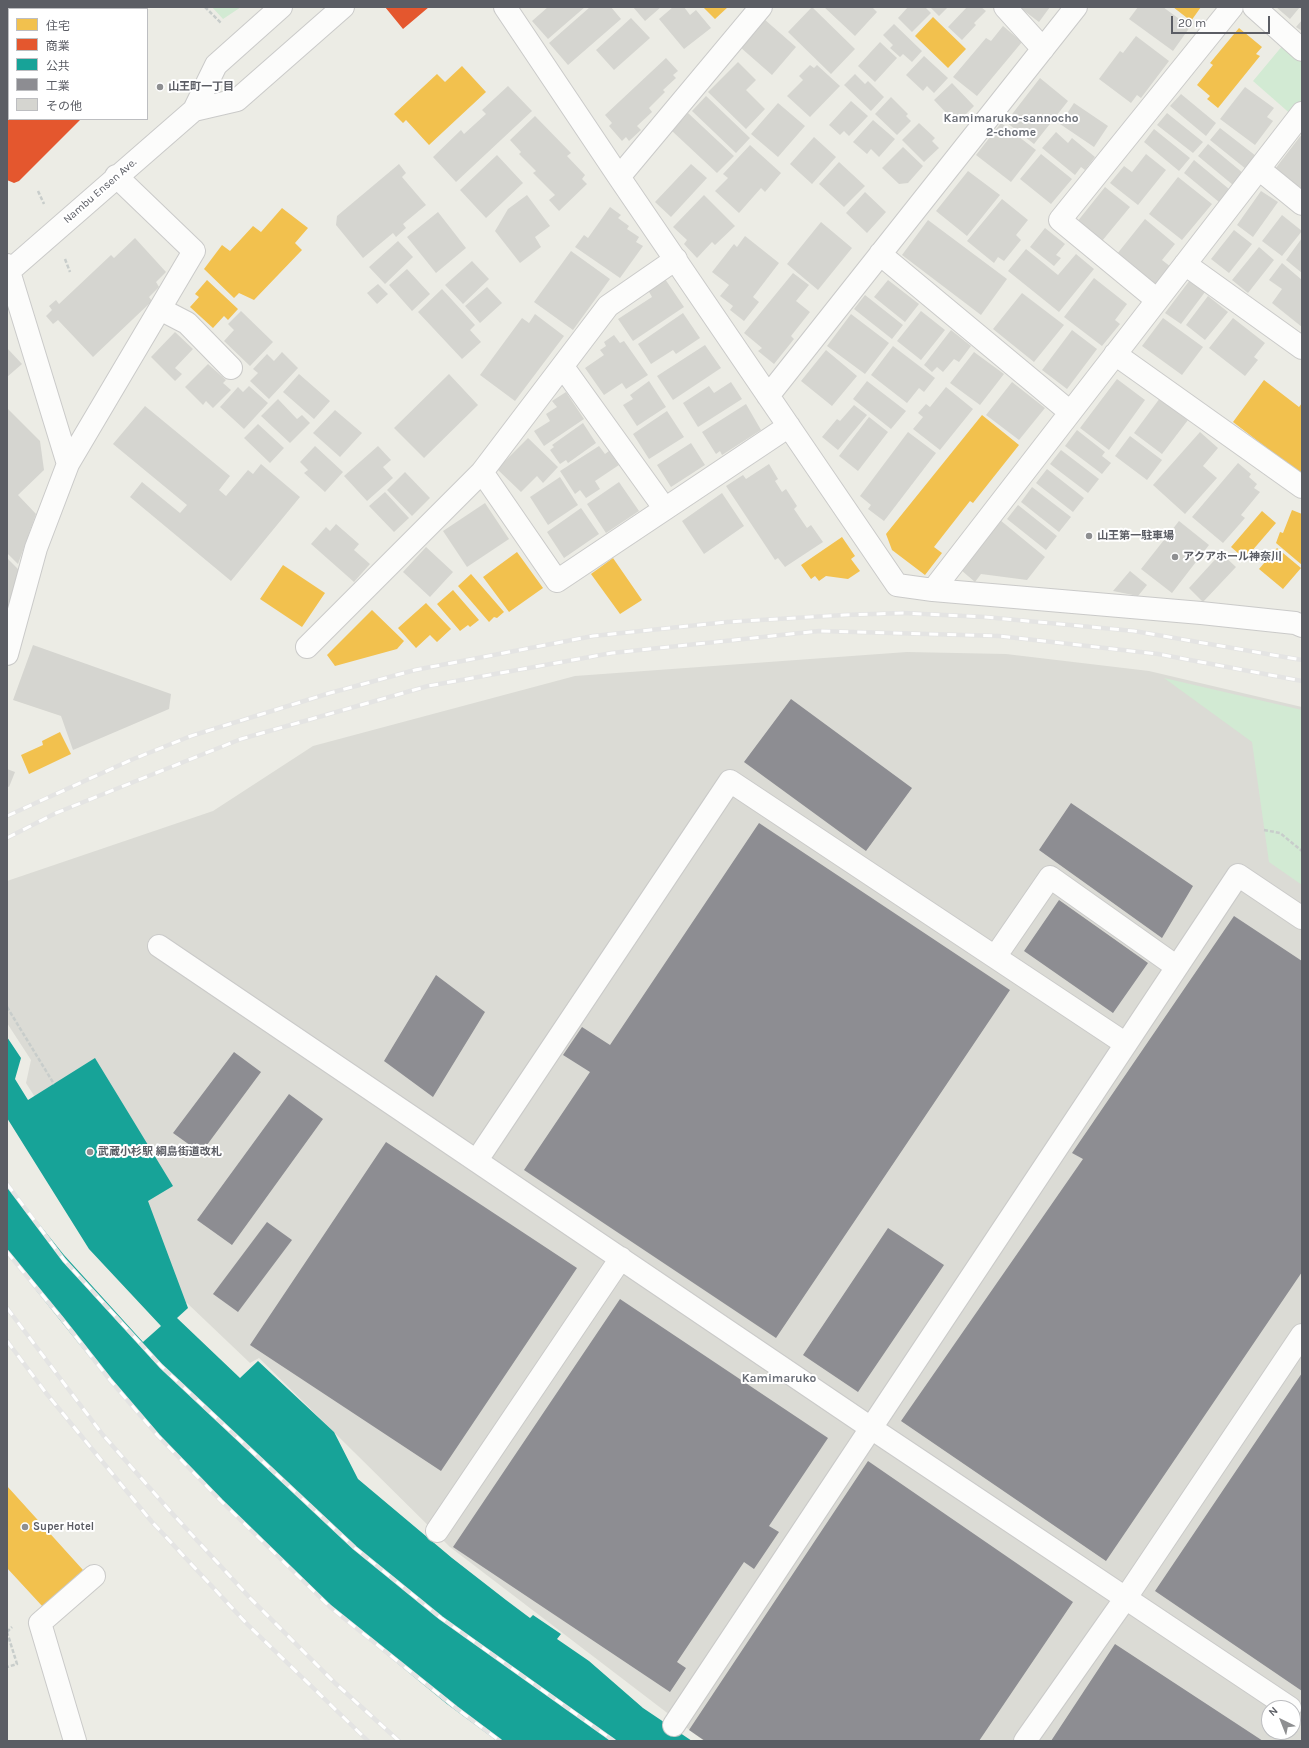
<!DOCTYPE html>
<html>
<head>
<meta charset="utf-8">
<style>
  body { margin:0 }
  #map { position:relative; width:1309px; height:1748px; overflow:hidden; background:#ecece5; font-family:Karla,"Noto Sans JP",sans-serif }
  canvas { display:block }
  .frame { position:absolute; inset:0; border:8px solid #5b5d64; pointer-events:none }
  .legend { position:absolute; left:8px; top:8px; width:140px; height:112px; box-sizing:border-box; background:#fff; border:1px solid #bdbec1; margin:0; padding:5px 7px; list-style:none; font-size:12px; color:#5b5d64 }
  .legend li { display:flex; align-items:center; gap:8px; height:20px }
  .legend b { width:20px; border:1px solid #bdbec1 }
  .north { position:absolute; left:1261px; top:1700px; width:40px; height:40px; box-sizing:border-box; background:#fff; border:1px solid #bdbec1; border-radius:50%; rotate:317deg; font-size:11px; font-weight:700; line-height:16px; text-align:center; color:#5b5d64 }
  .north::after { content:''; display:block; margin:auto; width:14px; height:18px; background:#8e8f91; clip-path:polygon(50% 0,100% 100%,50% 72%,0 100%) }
  .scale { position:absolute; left:1171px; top:16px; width:99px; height:18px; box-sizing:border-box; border:2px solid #5b5d64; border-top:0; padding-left:5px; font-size:12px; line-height:14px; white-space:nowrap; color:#5b5d64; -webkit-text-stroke:3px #fff; paint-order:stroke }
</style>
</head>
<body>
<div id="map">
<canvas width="1309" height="1748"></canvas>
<div class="frame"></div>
<ul class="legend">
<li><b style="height:11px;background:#f2c14e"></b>住宅</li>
<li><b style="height:11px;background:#e4572e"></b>商業</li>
<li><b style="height:11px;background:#17a398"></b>公共</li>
<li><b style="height:11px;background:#8d8d92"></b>工業</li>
<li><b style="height:11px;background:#d5d5d0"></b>その他</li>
</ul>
<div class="north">N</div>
<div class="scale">20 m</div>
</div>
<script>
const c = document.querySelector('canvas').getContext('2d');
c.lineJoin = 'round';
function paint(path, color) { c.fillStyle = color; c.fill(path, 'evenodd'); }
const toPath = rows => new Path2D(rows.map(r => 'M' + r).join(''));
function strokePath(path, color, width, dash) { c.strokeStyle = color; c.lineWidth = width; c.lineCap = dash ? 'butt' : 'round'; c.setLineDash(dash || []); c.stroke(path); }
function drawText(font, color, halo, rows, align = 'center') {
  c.font = font + ' Karla,"Noto Sans JP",sans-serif'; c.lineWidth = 4; c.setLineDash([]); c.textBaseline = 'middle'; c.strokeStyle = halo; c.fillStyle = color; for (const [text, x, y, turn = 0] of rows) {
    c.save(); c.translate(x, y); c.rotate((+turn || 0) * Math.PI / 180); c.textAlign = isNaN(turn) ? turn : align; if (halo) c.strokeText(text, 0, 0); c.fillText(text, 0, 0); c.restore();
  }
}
const industrial = toPath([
  [907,652,1006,654,1149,671,1302,707,1302,1741,704,1741,450,1547,259,1358,250,1363,187,1303,168,1306,26,1083,31,1060,7,1023,7,881,213,811,313,746,575,676],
  [1269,1708,1293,1708,1293,1732,1269,1732]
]);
const green = toPath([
  [212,7,241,7,223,19],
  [1283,45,1302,61,1302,108,1294,117,1253,81],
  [1164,678,1302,710,1302,885,1269,862,1252,742]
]);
const homes = toPath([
  [703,7,728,7,715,19],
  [1173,7,1201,7,1191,21],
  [933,17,966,49,948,68,915,36],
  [1239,28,1262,47,1256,54,1260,56,1218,108,1207,99,1210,96,1197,85,1213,65,1210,63],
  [462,66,486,92,429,145,406,120,403,123,394,114,437,74,445,82],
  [282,208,308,228,295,243,302,250,254,300,239,293,234,298,204,269,222,245,230,251,253,226,261,232],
  [207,280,238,309,228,320,224,316,213,328,190,307,199,297,195,294],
  [1264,380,1299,407,1302,403,1302,475,1233,422],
  [982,415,1019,445,973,503,970,501,934,547,942,553,925,575,892,550,886,534],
  [1292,510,1302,514,1302,565,1276,543,1280,532,1283,533],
  [1262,511,1276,523,1245,559,1231,547],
  [842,537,855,556,851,559,860,571,848,579,826,576,819,581,815,576,811,579,801,565],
  [1277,548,1301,568,1283,589,1259,569],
  [517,552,543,588,509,612,483,577],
  [613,558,642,600,620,614,591,574],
  [283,565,325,593,302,627,260,599],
  [471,574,504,612,497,618,494,617,489,622,458,586],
  [453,590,479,620,470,627,468,625,460,631,437,604],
  [426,603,451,629,437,642,430,635,416,648,398,628],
  [372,610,404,641,397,649,335,666,327,655],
  [60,732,71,754,29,774,21,755,43,745,42,741],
  [7,1486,83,1570,43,1607,7,1568]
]);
const shops = toPath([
  [385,7,429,7,403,29],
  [9,91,9,119,81,119,19,181,14,183,7,180,7,93]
]);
const public = toPath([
  [7,1037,21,1058,15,1079,28,1100,95,1058,173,1186,148,1201,188,1308,177,1318,240,1378,258,1361,334,1432,358,1479,452,1558,506,1600,530,1618,533,1615,561,1634,557,1639,589,1661,643,1708,692,1741,497,1741,447,1704,342,1618,226,1507,157,1435,92,1360,31,1284,7,1250,7,1184,64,1255,143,1342,161,1326,89,1249,7,1118]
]);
const industry = toPath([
  [791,699,912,788,866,851,744,762],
  [1071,803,1193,886,1162,938,1039,850],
  [759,823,1010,990,776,1338,524,1170,590,1072,563,1055,582,1027,610,1045],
  [1059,900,1148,963,1113,1013,1024,951],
  [1234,916,1302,961,1302,1272,1106,1561,901,1421,1083,1159,1072,1153],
  [436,975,485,1012,433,1097,384,1061],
  [234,1052,261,1072,201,1153,173,1133],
  [289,1094,323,1119,232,1245,197,1220],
  [386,1142,577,1268,441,1471,250,1345],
  [267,1222,292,1240,238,1312,213,1294],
  [888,1228,944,1265,858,1392,803,1355],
  [620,1299,828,1438,769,1526,779,1532,754,1569,744,1562,677,1662,686,1668,670,1692,453,1547],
  [1302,1373,1302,1691,1155,1591],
  [868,1461,1073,1602,979,1741,705,1741,689,1730],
  [1115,1644,1263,1741,1051,1741]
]);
const building = toPath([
  [548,7,585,7,548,39,532,21],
  [590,7,611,7,621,19,568,65,549,43],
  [633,7,661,7,645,21],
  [673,7,684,7,690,15,696,10,711,28,684,49,659,19],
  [812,7,855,49,831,74,788,32],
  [824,7,872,7,877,12,855,36],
  [908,7,925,7,931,13,912,32,898,18],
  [930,7,948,7,939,16],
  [967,7,981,7,986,11,974,23,976,25,962,40,948,27],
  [1019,7,1050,7,1039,22],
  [1138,7,1163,7,1190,27,1173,51,1129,19],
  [1276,7,1300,7,1290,19],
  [631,18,650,38,614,70,596,50],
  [764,19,796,47,772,75,740,47],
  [1302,20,1302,31,1296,27],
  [894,24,922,51,912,62,903,54,900,57,890,48,893,45,883,35],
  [1003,26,1022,42,977,96,953,77,986,38,991,41],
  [1136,36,1169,61,1141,98,1137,95,1131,103,1099,79,1120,51,1123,53],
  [880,42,897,58,875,82,858,66],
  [924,56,948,78,934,93,927,86,923,91,906,75],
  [666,58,678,71,673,75,676,78,663,90,665,92,649,108,652,112,637,126,641,130,629,141,626,137,622,141,609,126,612,123,605,115],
  [738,62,756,80,746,90,765,109,746,129,708,92],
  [810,65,814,68,817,65,840,86,810,117,787,96,803,80,799,76],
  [855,74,865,84,868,81,884,97,871,111,844,85],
  [1040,78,1068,101,1034,144,1006,122],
  [952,83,974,106,963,117,956,118,951,113,949,116,934,100],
  [508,86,532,111,456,182,433,157,461,130,464,134,486,114,482,110],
  [1245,87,1274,108,1267,117,1273,121,1255,145,1220,119],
  [1181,94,1216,123,1206,136,1170,106],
  [706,96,750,138,736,153,692,111],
  [891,97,908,114,906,116,911,121,897,135,875,114],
  [851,101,868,116,849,136,844,131,840,135,829,125],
  [778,103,805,126,778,157,751,134],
  [1074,103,1108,126,1094,147,1060,124],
  [688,113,734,156,717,173,672,131],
  [1167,113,1203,142,1193,153,1157,125],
  [535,116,571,153,567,156,585,175,582,179,587,184,559,211,549,200,555,195,533,173,536,171,519,154,521,152,510,140],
  [873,120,895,139,879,157,871,149,867,154,853,142],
  [919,123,935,138,932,141,939,148,924,162,902,140],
  [1001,123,1036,150,1011,182,976,155],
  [1220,128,1256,156,1246,169,1210,140],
  [1154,129,1190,158,1179,171,1144,142],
  [1056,132,1068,143,1072,138,1095,157,1085,170,1081,167,1075,175,1042,148],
  [1302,134,1302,186,1300,189,1275,169],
  [814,137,836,157,812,184,790,164],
  [1208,144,1243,173,1233,185,1198,156],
  [750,145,781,173,765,192,761,188,739,213,715,191,728,178,723,174],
  [903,147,923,166,908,183,899,184,882,168],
  [1041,154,1072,179,1051,204,1020,179],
  [1146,154,1166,170,1138,205,1110,183,1124,166,1132,172],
  [497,155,523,183,486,218,460,190],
  [1194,160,1229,189,1219,202,1184,173],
  [839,162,865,186,844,207,819,184],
  [399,164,406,173,402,177,426,205,403,224,406,228,396,237,393,233,363,258,336,225,337,216],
  [691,164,707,178,671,217,655,202],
  [968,171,1000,195,967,236,936,211],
  [1178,177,1212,204,1182,240,1149,214],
  [1105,187,1130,207,1102,241,1077,222],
  [1261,191,1278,202,1253,237,1237,225],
  [865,192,886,212,867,233,846,213],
  [527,195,550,226,535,237,541,247,520,263,495,231,508,209],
  [704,195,735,226,715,245,712,242,697,258,684,244,687,240,673,227],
  [1002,199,1028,220,1016,235,1021,240,1004,261,998,257,994,263,967,241],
  [610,207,621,215,618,218,629,226,627,229,639,237,636,242,643,246,620,278,575,247,584,235,588,238],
  [438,212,466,248,436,273,407,237],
  [1282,215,1302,231,1282,256,1262,241],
  [1145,219,1175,244,1162,260,1171,267,1156,286,1117,254],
  [928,220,1007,279,981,315,902,255],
  [821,222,852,248,818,290,787,264],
  [1045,228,1065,244,1056,255,1061,258,1054,266,1030,247],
  [1234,230,1252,244,1229,273,1211,259],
  [745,236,779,263,753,297,759,302,744,321,730,310,733,306,720,296,729,285,712,272,734,244,737,247],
  [135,238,166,272,156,282,159,287,149,297,152,301,93,357,58,320,53,324,46,316,52,310,49,306,56,300,59,304,111,255,114,258],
  [1302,238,1302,273,1286,260],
  [398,241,413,257,385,284,369,267],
  [1259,247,1274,260,1248,293,1232,280],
  [1026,249,1058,275,1076,254,1094,269,1059,312,1008,271],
  [571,251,610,279,573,330,534,302],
  [472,261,489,279,463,304,445,285],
  [1282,263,1302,280,1302,327,1272,303,1282,289,1269,280],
  [407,269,430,294,412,311,389,285],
  [793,273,809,285,796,301,810,312,791,336,794,339,774,364,758,351,762,348,744,333],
  [1094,278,1127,304,1115,320,1120,324,1102,346,1064,317],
  [665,279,684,307,633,341,618,319,652,297,648,290],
  [888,280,919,304,905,322,874,297],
  [1190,280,1205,292,1181,324,1165,313],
  [378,284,388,294,377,304,367,293],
  [487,287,502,303,480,323,465,306],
  [442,289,475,325,470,330,481,342,462,359,418,312],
  [1022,293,1064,325,1034,362,993,329],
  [865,295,903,325,892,339,854,309],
  [1208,296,1228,312,1205,340,1186,325],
  [241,311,273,342,250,366,224,341,234,330,228,324],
  [921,311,945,330,921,360,897,341],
  [683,313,700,338,676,354,673,350,651,364,638,344],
  [535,314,564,336,515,401,480,375,522,318,529,323],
  [851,314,889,343,865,374,827,346],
  [1163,318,1203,347,1182,375,1142,346],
  [1233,318,1265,343,1254,357,1258,360,1245,376,1209,348],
  [951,330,971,346,959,362,954,359,943,372,937,367,932,372,924,365],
  [1072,330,1097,349,1067,389,1042,370],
  [175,332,193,349,175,368,182,374,175,381,151,357],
  [614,335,620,343,624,341,648,375,626,389,622,383,604,395,585,368,604,355,600,350,606,346,604,342],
  [705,345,721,368,673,400,657,376],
  [893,346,935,378,924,392,919,388,907,403,871,375],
  [7,348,22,364,7,377],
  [826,350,857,376,832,406,801,381],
  [282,352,298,368,269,399,250,381,258,373,253,369,267,354,274,361],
  [974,352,1004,374,980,405,950,383],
  [208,364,226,380,223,383,231,390,213,408,206,401,203,405,185,387],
  [299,374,330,401,314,419,283,392],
  [449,374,478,405,424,458,394,428],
  [1117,379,1145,400,1109,450,1080,428],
  [649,381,666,407,637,426,623,405,633,399,630,395],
  [867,381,906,411,891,429,853,399],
  [731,382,742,399,698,427,683,403,709,386,714,393],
  [1012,382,1045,408,1019,440,986,415],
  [249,386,268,403,244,429,220,407,238,387,243,392],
  [946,387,973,409,940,450,913,429,923,417,918,413,926,404,930,407],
  [566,392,584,419,544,446,534,431,550,421,546,414,557,407,552,401],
  [1160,398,1188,420,1162,454,1134,433],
  [278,399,297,419,302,415,310,423,290,443,261,416],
  [746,404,761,430,722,455,720,451,716,454,702,432],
  [854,405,867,415,838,450,822,437,837,419,840,421],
  [145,406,230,476,219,490,226,496,248,470,253,474,261,464,300,497,231,581,130,497,142,482,180,513,187,505,113,444],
  [7,408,40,441,44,470,18,495,36,514,18,564,7,553],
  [335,410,362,433,340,457,313,433],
  [667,411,684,437,649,459,633,434],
  [869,417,888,432,858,471,839,456],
  [583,423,596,443,568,463,566,460,560,464,550,450,554,447,552,445],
  [258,424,284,448,270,463,244,438],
  [1077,430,1105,452,1102,456,1111,463,1102,474,1065,446],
  [908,432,936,453,884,521,868,509,871,505,860,496],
  [1200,432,1218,448,1203,466,1217,478,1185,514,1153,485],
  [1130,436,1162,460,1147,480,1115,456],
  [528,438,558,467,543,483,537,476,521,492,497,469],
  [691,443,705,465,671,487,657,465],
  [315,446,343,472,325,492,304,473,308,470,300,462],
  [378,446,391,460,383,467,393,478,367,501,344,476],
  [599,446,605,454,609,451,619,465,595,481,600,489,586,498,580,490,575,494,560,471],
  [1061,450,1099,479,1088,493,1050,464],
  [1238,463,1251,474,1249,477,1257,484,1254,488,1260,492,1241,515,1245,518,1223,543,1192,517],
  [769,464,778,479,775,481,782,492,786,489,797,506,794,509,807,528,811,525,823,542,785,567,778,558,775,560,726,486,743,475,746,479],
  [1047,469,1084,498,1073,512,1036,483],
  [405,472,430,498,412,516,387,490],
  [560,477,578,505,548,525,530,497],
  [619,482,639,511,606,533,587,504],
  [1032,487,1071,517,1059,532,1021,502],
  [385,492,409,518,394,532,369,506],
  [722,493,744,526,704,554,682,521],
  [485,503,509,539,467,567,443,531],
  [1018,505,1057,536,1046,550,1007,519],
  [581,508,599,534,564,558,547,532],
  [1000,520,1045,557,1027,580,981,574,975,582,961,570],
  [1179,521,1209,545,1172,593,1141,569],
  [336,524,359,544,354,550,370,564,354,582,311,544,326,527,330,531],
  [426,547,453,572,430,597,403,572],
  [1221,553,1236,567,1203,602,1189,588],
  [7,558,19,570,8,613,7,612],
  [1130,571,1147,585,1138,596,1113,591],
  [33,645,171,694,169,709,73,750,61,716,13,700],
  [7,769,15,772,9,787,7,786]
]);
const path = toPath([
  [205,7,221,23],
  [38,191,44,204],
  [65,259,70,272],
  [1264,830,1280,833,1302,851],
  [7,1007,54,1084],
  [7,1632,12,1627],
  [7,1632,17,1664,7,1667]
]);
const minor = toPath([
  [505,7,619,177,897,585,933,590,1201,613,1295,623,1302,626],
  [1005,7,1043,49],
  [1254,7,1302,50],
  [194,110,237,100,343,7],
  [1259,169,1302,204],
  [619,177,761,7],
  [880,254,1070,412],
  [1185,264,1302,348],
  [7,265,68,464],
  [7,273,194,110,216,65,281,7],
  [1157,300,1060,220,1232,7],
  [160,309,187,323,231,368],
  [1115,354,1302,487],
  [563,367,665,509],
  [768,396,1076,7],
  [482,472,557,581,789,426],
  [933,590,1302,113],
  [307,647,482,472,608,306,676,259],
  [7,654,36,548,68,464,194,251,116,176],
  [159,946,871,1428,1290,1708],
  [995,957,1050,877,1177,967],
  [477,1160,730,781,1126,1044],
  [437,1531,621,1258],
  [674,1725,1238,875,1302,918],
  [75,1741,40,1623,94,1576],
  [1025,1741,1125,1599,1302,1335]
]);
const rail = toPath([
  [7,816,131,760,191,736,330,693,415,670,593,636,727,622,844,615,903,613,985,617,1134,631,1302,660],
  [7,838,56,813,241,739,428,686,612,653,819,631,999,636,1158,654,1302,681],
  [7,1184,64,1260,161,1366,355,1548,441,1618,614,1741],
  [7,1252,62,1319,110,1380,158,1436,221,1501,330,1607,456,1708,500,1741],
  [7,1308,103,1435,170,1511,250,1598,335,1683,399,1741],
  [7,1341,46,1393,152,1522,248,1625,368,1741]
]);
const markers = [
  [160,87,4,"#8e8f91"],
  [1089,536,4,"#8e8f91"],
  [1175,557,4,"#8e8f91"],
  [90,1152,4,"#8e8f91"],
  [25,1527,4,"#8e8f91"]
];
const poiNames = [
  ["山王町一丁目",168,87],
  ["山王第一駐車場",1097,536],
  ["アクアホール神奈川",1183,557],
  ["武蔵小杉駅 綱島街道改札",98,1152],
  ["Super Hotel",33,1527]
];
const streetNames = [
  ["Nambu Ensen Ave.",100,191,-41]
];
const neighbourhoodNames = [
  ["Kamimaruko-sannocho",1011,119],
  ["2-chome",1011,133],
  ["Kamimaruko",779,1379]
];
paint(industrial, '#dbdbd5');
paint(green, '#d2ead3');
paint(homes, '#f2c14e');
paint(shops, '#e4572e');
paint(public, '#17a398');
paint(industry, '#8d8d92');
paint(building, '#d5d5d0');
strokePath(minor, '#cacac9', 24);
strokePath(path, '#c8cdcb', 2.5, [4, 2]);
strokePath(minor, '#fcfcfb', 22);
strokePath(rail, '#e4e4e3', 4.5);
strokePath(rail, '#fff', 3, [9]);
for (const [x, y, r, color] of markers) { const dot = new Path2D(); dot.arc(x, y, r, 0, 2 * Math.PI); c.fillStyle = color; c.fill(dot); strokePath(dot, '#fff', 1.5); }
drawText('bold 11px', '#5b5d64', '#fff', poiNames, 'left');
drawText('11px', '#5b5d64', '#fff', streetNames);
drawText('bold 12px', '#6b6f77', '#fff', neighbourhoodNames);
</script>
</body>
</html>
